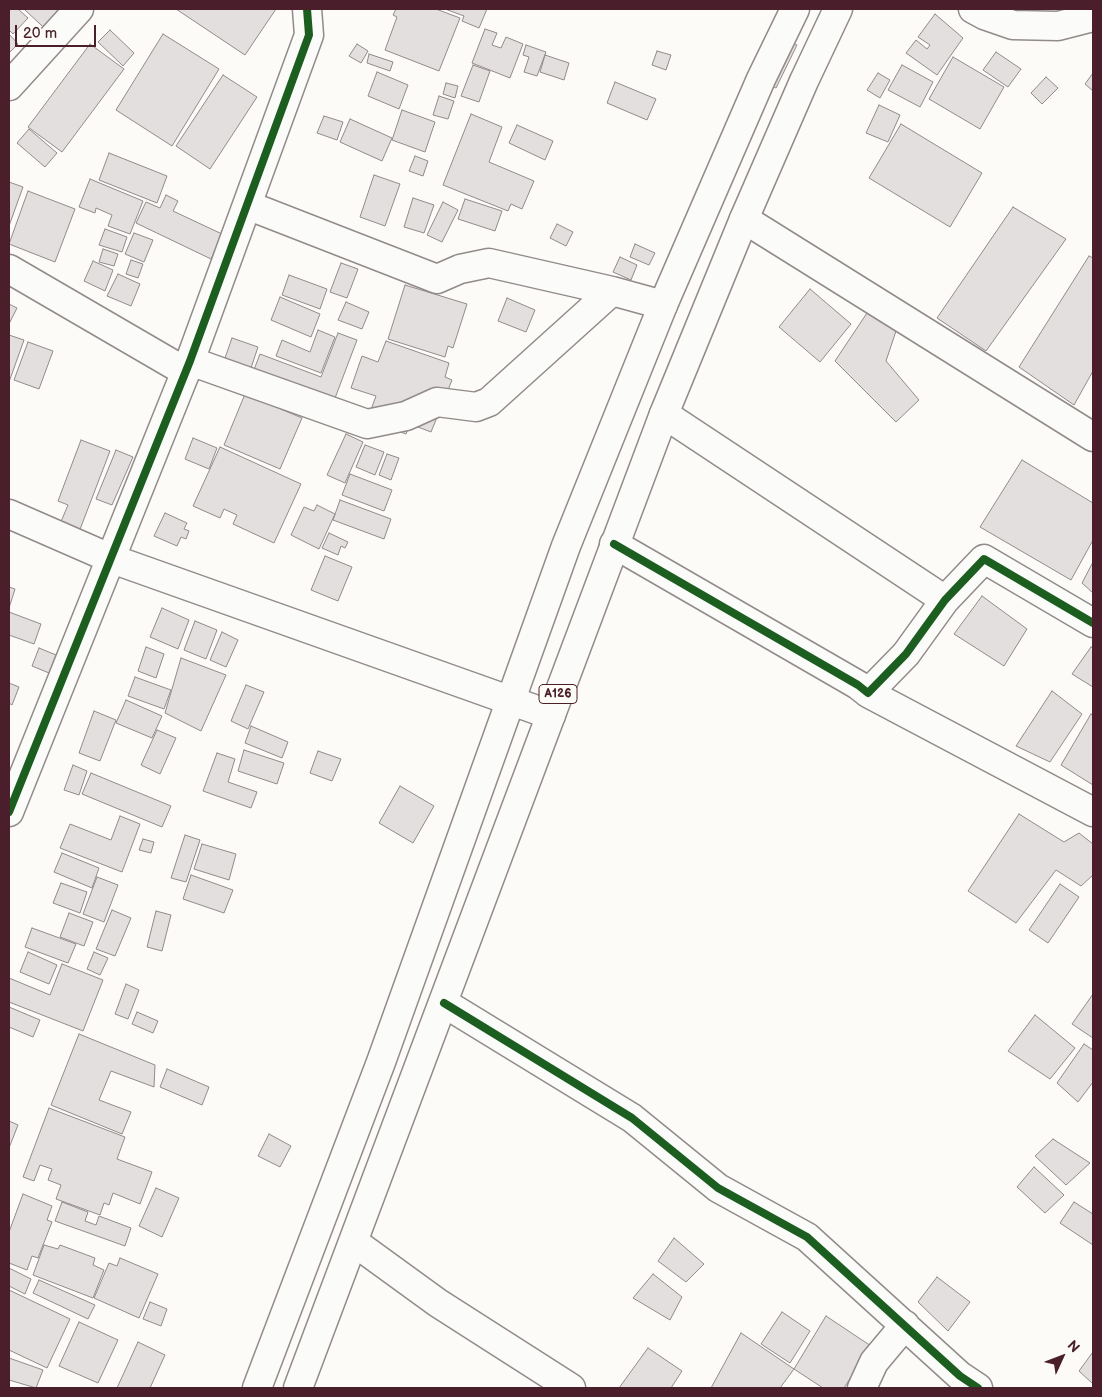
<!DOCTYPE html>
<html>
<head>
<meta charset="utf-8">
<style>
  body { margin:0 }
  #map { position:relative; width:1102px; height:1397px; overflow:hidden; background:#fcfbf8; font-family:"Balsamiq Sans",sans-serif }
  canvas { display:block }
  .frame { position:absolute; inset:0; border:10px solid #4a1f2b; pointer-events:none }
  .north { position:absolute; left:1037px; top:1332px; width:50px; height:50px; -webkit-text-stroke:4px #fdfcf7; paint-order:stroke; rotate:47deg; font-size:14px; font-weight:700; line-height:20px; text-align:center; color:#4a1f2b }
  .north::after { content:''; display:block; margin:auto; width:18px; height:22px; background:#4a1f2b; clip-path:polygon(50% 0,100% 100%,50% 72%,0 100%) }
  .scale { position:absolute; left:15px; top:25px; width:81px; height:22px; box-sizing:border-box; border:2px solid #4a1f2b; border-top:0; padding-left:6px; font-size:15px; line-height:18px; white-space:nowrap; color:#4a1f2b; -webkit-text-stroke:4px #fdfcf7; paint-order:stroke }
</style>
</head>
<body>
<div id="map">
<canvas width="1102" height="1397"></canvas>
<div class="frame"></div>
<div class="north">N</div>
<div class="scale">20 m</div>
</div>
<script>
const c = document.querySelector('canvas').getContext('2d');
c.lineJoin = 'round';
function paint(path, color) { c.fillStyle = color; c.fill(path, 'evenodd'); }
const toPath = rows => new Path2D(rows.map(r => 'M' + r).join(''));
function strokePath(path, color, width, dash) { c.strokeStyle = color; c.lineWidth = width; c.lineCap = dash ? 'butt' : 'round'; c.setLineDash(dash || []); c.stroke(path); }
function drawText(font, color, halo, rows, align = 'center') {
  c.font = font + ' "Balsamiq Sans",sans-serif'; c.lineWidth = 4; c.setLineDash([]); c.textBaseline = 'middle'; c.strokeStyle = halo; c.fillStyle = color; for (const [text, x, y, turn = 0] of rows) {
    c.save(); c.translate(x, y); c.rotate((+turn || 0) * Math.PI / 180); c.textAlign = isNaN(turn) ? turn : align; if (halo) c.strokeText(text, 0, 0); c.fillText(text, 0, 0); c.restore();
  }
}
const building = toPath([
  [9,9,18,9,28,18,13,34,9,30,9,9],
  [26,9,70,9,54,37,25,10,26,9],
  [176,9,276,9,245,55,176,9],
  [396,9,436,9,460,18,439,71,385,50,397,17,393,15,396,9],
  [445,9,487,9,479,28,462,21,464,16,445,9],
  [935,14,963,38,937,75,906,53,916,40,927,49,930,45,918,37,935,14],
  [485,29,497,33,492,45,501,48,506,37,523,44,510,78,472,63,485,29],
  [110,30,134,53,123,66,98,42,110,30],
  [9,34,18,44,9,53,9,34],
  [163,34,219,69,172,146,116,110,163,34],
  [787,40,797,45,776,88,766,83,787,40],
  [90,44,124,69,62,152,28,127,90,44],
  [357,44,368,51,361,63,349,56,357,44],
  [526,45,546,52,537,76,524,72,529,57,523,55,526,45],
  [657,51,671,55,666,70,652,65,657,51],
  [996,52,1021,69,1008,87,983,70,996,52],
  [369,54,393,62,390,71,367,63,369,54],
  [545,55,569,63,564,80,540,72,545,55],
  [953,57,1004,87,980,129,929,99,953,57],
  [473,65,490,71,479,102,461,96,473,65],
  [902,65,933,82,920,107,888,90,902,65],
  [377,72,408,85,399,109,368,96,377,72],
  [878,73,890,80,880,98,867,90,878,73],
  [1093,73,1093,91,1085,84,1093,73],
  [223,75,257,97,210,169,176,146,223,75],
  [1046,77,1058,88,1042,104,1031,93,1046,77],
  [615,82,656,99,647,120,607,103,615,82],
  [446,83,458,86,455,98,443,94,446,83],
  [439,96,454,101,448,119,433,115,439,96],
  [879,105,900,115,888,142,866,133,879,105],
  [402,110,435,122,425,152,392,140,402,110],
  [471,114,502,127,489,162,534,181,522,209,511,204,508,211,443,185,471,114],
  [324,116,343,122,337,140,317,133,324,116],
  [350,119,392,138,382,161,340,142,350,119],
  [901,124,982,173,950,227,869,178,901,124],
  [517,125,553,141,545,160,509,143,517,125],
  [29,129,57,153,45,167,17,143,29,129],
  [109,153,167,176,157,203,99,180,109,153],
  [415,156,428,161,423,176,409,171,415,156],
  [374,175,400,184,385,226,360,217,374,175],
  [90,179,143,201,130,234,108,226,112,215,96,208,95,213,79,207,90,179],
  [9,182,23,187,9,226,9,182],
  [28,191,75,209,55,262,9,244,28,191],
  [166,195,178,201,173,211,222,234,211,259,136,223,146,202,160,208,166,195],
  [413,198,434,205,424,233,404,227,413,198],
  [465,199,502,211,495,231,458,219,465,199],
  [443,202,458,210,442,242,427,235,443,202],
  [1013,207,1066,239,986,351,937,318,1013,207],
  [557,224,573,232,566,246,550,238,557,224],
  [105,229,127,237,122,252,99,245,105,229],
  [134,233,153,240,144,262,125,254,134,233],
  [635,244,655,253,649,265,630,257,635,244],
  [103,249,118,254,114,266,99,262,103,249],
  [1089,256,1093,258,1093,371,1074,405,1019,367,1089,256],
  [620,257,637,265,631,280,613,272,620,257],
  [131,260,143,264,138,278,126,274,131,260],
  [93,261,113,270,105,291,84,281,93,261],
  [341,263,358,269,347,298,330,292,341,263],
  [118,274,140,284,131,306,107,296,118,274],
  [289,275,327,289,320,309,282,295,289,275],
  [405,285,467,304,453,348,448,346,445,357,388,339,405,285],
  [810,289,851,324,820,362,779,327,810,289],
  [280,297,320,314,311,337,271,320,280,297],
  [507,298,535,310,526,332,498,321,507,298],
  [875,301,898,325,886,361,919,400,896,422,835,361,875,301],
  [346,302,369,312,362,329,338,320,346,302],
  [9,304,17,308,9,324,9,304],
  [318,330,335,337,321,373,276,356,282,340,310,352,318,330],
  [338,333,357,340,332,406,252,375,260,354,321,377,338,333],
  [9,335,24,340,9,382,9,335],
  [232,338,258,347,251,368,225,358,232,338],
  [386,341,449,363,445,377,452,380,431,432,410,424,406,434,373,422,368,418,376,396,351,388,362,356,378,362,386,341],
  [28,342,53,351,39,389,14,380,28,342],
  [245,394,302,418,280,469,224,445,245,394],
  [346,434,363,442,345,483,327,475,346,434],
  [193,438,217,448,209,469,185,459,193,438],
  [81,440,110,451,79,532,60,524,68,505,58,501,81,440],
  [365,445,384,452,375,475,356,467,365,445],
  [220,447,301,484,274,543,233,524,237,515,224,509,220,518,193,506,220,447],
  [116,450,133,457,112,505,96,499,116,450],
  [387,454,399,458,391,480,379,475,387,454],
  [1022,460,1093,503,1093,540,1071,580,980,527,1022,460],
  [350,474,392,490,384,511,342,495,350,474],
  [340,500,391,519,384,539,333,520,340,500],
  [317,505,335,514,319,549,291,535,304,507,314,511,317,505],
  [165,513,187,523,184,529,189,531,186,539,181,537,177,546,154,536,165,513],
  [329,533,348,542,345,548,341,546,338,555,322,548,329,533],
  [325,556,352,567,338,601,311,590,325,556],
  [1093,562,1093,593,1082,583,1093,562],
  [9,587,15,589,9,608,9,587],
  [982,596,1027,629,1004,666,954,634,982,596],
  [162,608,189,620,178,649,150,637,162,608],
  [9,612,41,624,34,644,9,635,9,612],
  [195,621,217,630,206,659,184,650,195,621],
  [222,632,238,640,226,667,210,660,222,632],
  [146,647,164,654,156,678,138,671,146,647],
  [1091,647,1093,648,1093,687,1072,674,1091,647],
  [39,648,56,655,49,673,32,666,39,648],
  [181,658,226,675,201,731,165,713,181,658],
  [135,677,171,690,164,709,128,696,135,677],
  [9,683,19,687,12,705,9,703,9,683],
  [246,685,264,692,248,729,231,721,246,685],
  [1052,691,1082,714,1050,762,1016,746,1052,691],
  [126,700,162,716,152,738,116,723,126,700],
  [94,711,116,720,100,761,79,753,94,711],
  [1091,714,1093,716,1093,785,1061,765,1091,714],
  [251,726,288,742,282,758,245,743,251,726],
  [157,730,176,738,160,774,141,765,157,730],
  [244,750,284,763,277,784,238,771,244,750],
  [318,751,341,759,332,781,310,773,318,751],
  [217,753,235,759,228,782,257,792,251,808,203,791,217,753],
  [73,765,87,771,79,795,64,790,73,765],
  [91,773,171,806,162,827,82,794,91,773],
  [400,786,434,806,413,843,379,823,400,786],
  [1019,814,1064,842,1079,833,1093,844,1093,875,1081,886,1056,870,1016,923,968,891,1019,814],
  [120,816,140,824,122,872,60,848,70,824,111,840,120,816],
  [185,835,200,840,186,882,171,878,185,835],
  [143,839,154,842,151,853,139,850,143,839],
  [202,844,236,854,229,880,194,869,202,844],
  [62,853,99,868,92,888,54,872,62,853],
  [191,875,233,890,224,913,183,899,191,875],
  [97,877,118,885,104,922,83,914,97,877],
  [61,883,87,892,80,913,53,903,61,883],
  [1060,884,1079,897,1048,943,1029,930,1060,884],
  [112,910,131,918,115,956,96,949,112,910],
  [156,911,171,915,162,951,147,947,156,911],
  [69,913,93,922,84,946,60,937,69,913],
  [32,928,76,944,68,963,25,947,32,928],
  [28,952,57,965,49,984,20,972,28,952],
  [94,952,108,958,100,975,87,969,94,952],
  [62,964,103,980,83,1031,9,1002,9,978,50,995,62,964],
  [126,984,139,990,128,1019,115,1014,126,984],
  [1093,994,1093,1038,1072,1024,1093,994],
  [9,1007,40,1020,33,1037,9,1027,9,1007],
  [137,1012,158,1021,153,1033,132,1024,137,1012],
  [1035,1015,1075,1048,1050,1079,1008,1051,1035,1015],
  [79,1034,155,1065,154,1087,111,1071,99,1100,131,1112,122,1134,51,1105,79,1034],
  [1084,1044,1093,1050,1093,1082,1078,1102,1057,1083,1084,1044],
  [167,1069,209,1087,202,1105,160,1087,167,1069],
  [49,1108,125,1137,117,1159,152,1172,140,1204,113,1193,109,1205,104,1203,100,1215,56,1199,61,1185,48,1180,52,1169,40,1165,34,1181,23,1177,49,1108],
  [9,1121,18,1125,9,1148,9,1121],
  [269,1134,291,1146,280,1167,258,1156,269,1134],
  [1053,1139,1090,1163,1066,1185,1035,1156,1053,1139],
  [1034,1167,1064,1195,1045,1213,1017,1187,1034,1167],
  [156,1188,179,1198,162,1237,139,1226,156,1188],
  [23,1194,52,1206,47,1220,52,1222,38,1258,32,1256,27,1270,9,1263,9,1232,23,1194],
  [62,1202,88,1212,85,1221,96,1225,99,1216,131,1228,125,1246,55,1221,62,1202],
  [1074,1202,1093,1214,1093,1245,1060,1223,1074,1202],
  [674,1238,704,1264,686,1282,658,1261,674,1238],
  [44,1245,58,1249,60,1245,95,1258,93,1265,104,1270,93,1298,33,1275,44,1245],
  [120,1258,158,1274,139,1318,94,1298,109,1263,117,1266,120,1258],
  [9,1268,31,1279,25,1294,9,1286,9,1268],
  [653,1274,682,1297,670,1320,633,1298,653,1274],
  [937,1277,970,1302,948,1331,918,1302,937,1277],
  [39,1280,95,1305,88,1319,33,1293,39,1280],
  [9,1290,70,1319,47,1368,9,1350,9,1290],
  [150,1302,167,1309,161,1326,143,1319,150,1302],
  [782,1312,810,1331,790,1363,761,1344,782,1312],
  [826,1316,871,1346,844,1388,823,1388,794,1369,826,1316],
  [79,1322,118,1340,98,1383,59,1366,79,1322],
  [741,1333,794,1369,780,1388,711,1388,741,1333],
  [138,1342,165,1355,150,1388,117,1388,138,1342],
  [648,1348,682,1371,671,1388,619,1388,648,1348],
  [1093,1352,1093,1384,1079,1371,1093,1352],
  [9,1358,43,1370,36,1388,9,1380,9,1358]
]);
const minor = toPath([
  [973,9,984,15,1013,25,1058,26,1093,17],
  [9,86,79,9],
  [247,205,437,279,460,269,489,263,612,291,663,305],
  [744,219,1093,437],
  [9,269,186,372],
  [190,361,367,424,406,416,437,402,476,407,489,402,612,291],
  [664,414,945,600],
  [9,514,112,559,551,715],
  [614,544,858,685,868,693,906,654,945,600,984,559,1093,623],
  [868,693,1093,812],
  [9,812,190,361,309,35,307,9],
  [444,1003,632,1118,718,1188,807,1237,960,1376,978,1388],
  [354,1242,438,1303,571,1388],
  [862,1388,874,1362,905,1325]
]);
const highway = toPath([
  [257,1388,381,1062,566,546,663,305,761,79,795,9],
  [298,1388,664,414,744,219,804,81,838,9]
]);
const cycleway = toPath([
  [614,544,858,685,868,693,906,654,945,600,984,559,1093,623],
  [9,812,190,361,309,35,307,9],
  [444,1003,632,1118,718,1188,807,1237,960,1376,978,1388]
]);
const shields = [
  [558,694,38]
];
const shieldNames = [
  ["A126",558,694]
];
paint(building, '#e2dfde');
strokePath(building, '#928a8b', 1);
strokePath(minor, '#928a8b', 31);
strokePath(highway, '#928a8b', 31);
strokePath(minor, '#fbfbf9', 28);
strokePath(highway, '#fbfbf9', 28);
strokePath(cycleway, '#1b5e20', 8);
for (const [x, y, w] of shields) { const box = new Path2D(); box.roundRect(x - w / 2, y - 9.5, w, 19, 4); c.fillStyle = '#fdfcf7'; c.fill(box); strokePath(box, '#4a1f2b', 1); }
drawText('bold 12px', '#4a1f2b', null, shieldNames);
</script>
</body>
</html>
